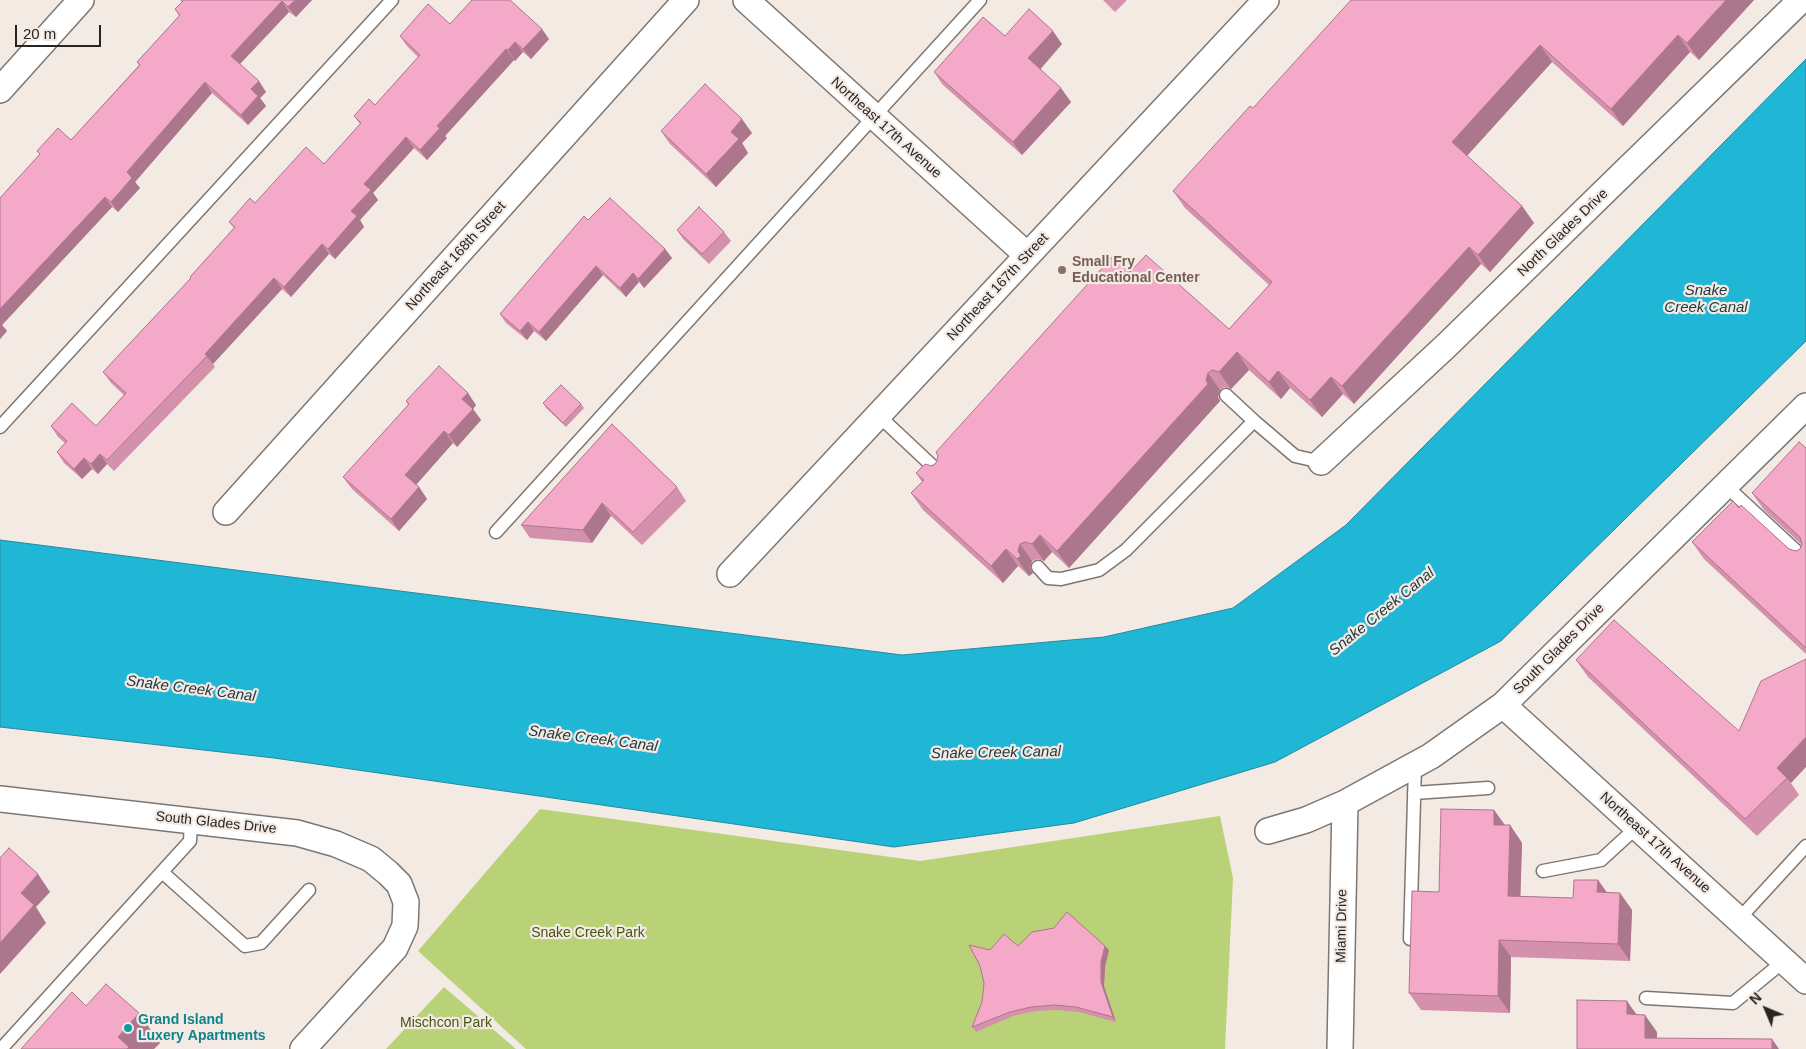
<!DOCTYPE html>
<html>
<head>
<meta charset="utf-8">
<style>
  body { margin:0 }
  #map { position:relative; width:1806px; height:1049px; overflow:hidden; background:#f3eae4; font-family:Arial,sans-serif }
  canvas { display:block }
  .north { position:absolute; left:1741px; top:984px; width:50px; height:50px; -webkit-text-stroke:4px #f3eae4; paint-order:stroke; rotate:315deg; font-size:14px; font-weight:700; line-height:20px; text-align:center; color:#282422 }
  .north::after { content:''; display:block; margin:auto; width:18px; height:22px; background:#282422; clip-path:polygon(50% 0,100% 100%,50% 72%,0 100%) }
  .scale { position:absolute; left:15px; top:25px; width:86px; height:22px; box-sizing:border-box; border:2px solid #282422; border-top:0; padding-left:6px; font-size:15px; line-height:18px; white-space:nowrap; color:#282422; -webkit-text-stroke:4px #f3eae4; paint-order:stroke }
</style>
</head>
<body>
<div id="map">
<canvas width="1806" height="1049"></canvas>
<div class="north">N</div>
<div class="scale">20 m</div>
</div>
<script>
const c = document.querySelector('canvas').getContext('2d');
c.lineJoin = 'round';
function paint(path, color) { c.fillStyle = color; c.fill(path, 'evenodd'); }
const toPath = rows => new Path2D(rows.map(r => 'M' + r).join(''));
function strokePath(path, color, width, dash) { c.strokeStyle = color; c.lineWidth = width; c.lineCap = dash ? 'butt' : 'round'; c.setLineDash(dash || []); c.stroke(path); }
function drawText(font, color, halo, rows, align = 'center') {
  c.font = font + ' Arial,sans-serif'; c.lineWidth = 4.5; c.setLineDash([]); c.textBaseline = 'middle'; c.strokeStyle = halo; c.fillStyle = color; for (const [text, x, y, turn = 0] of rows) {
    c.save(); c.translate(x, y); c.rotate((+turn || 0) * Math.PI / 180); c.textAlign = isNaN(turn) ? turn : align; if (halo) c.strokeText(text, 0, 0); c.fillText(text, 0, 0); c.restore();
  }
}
const green = toPath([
  [540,809,920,861,1220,816,1233,878,1225,1049,526,1049,418,951],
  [444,987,516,1049,386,1049]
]);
const water = toPath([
  [1806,59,1806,341,1501,641,1275,762,1074,823,894,847,274,758,0,727,0,540,902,655,1104,637,1233,608,1346,525,1806,59]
]);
const service = toPath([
  [1226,395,1254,421],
  [878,415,942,475],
  [0,427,392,0],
  [1725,485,1806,560],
  [496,532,980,0],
  [1038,567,1048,578,1061,579,1099,570,1126,550,1254,421,1295,456,1321,462],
  [1414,793,1488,788],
  [1543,871,1601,860,1637,827],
  [162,872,245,946,261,943,309,890],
  [1739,919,1806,846],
  [1410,939,1415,765],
  [1646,998,1733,1003,1784,961],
  [1,1049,190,841,191,821]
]);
const minor = toPath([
  [746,0,1027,255],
  [0,90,81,0],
  [1321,462,1447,345,1801,0],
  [226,512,686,0],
  [730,574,1266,0],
  [1503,705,1806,981],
  [0,799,297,833,336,844,371,859,388,873,399,884,406,902,405,926,395,948,303,1049],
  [1268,831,1306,820,1345,803,1431,756,1503,705,1806,406],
  [1340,1049,1345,803]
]);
const wall = toPath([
  [180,0,312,0,296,17,289,12,240,64,266,92,260,98,266,106,248,125,212,93,135,182,140,188,118,212,112,207,2,325,7,331,0,339,0,198,40,154,37,151,71,140,139,65,137,62,179,16,175,9,182,2],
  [1103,0,1127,0,1115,12],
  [1754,0,1699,60,1690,52,1623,126,1552,62,1467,156,1522,206,1534,223,1490,272,1481,264,1354,404,1343,394,1322,417,1290,388,1281,399,1249,370,1231,389,1224,387,1220,390,1218,397,1220,401,1069,568,1052,552,1044,561,1037,559,1032,561,1030,568,1033,573,1029,576,1018,566,1003,583,923,510,911,493,922,482,916,473,936,463,1130,272,1229,329,1269,285,1185,208,1173,191,1253,108],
  [450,24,549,39,531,59,523,52,515,61,514,60,445,136,447,138,427,160,414,148,373,193,378,200,360,220,364,227,335,259,329,254,291,297,282,289,213,364,215,367,114,471,107,464,98,474,92,469,82,479,64,463,57,452,65,443,58,437,51,426,96,426,124,395,111,383,103,372,191,278,190,277,234,228,229,222,255,203,324,164,360,124,354,116,375,105,418,57,407,46,400,36],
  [1005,36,1062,44,1040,69,1071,102,1022,155,943,85,934,72],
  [661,131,752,133,742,143,748,153,716,187,670,144],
  [588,220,665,249,672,258,644,288,639,282,626,297,603,275,546,341,534,331,527,340,506,323,500,314],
  [677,230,724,232,731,241,709,264,683,239],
  [406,401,476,405,473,409,481,420,457,447,453,443,416,485,419,487,427,499,399,531,352,489,343,477,408,405],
  [543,403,581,404,584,408,566,427,546,408],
  [612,424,677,487,686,501,642,545,611,516,592,543,530,538,521,525],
  [1806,448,1806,654,1704,559,1692,542,1739,508,1789,549,1796,551,1800,549,1802,545,1764,510,1752,493],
  [1806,659,1791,783,1799,795,1757,836,1588,677,1576,660,1739,731],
  [1494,810,1505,825,1510,825,1522,843,1520,896,1573,898,1598,880,1607,893,1620,893,1632,910,1630,961,1511,957,1510,1013,1421,1010,1409,993,1439,892],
  [1018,946,1105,946,1109,950,1105,967,1104,986,1116,1022,1079,1012,1057,1010,1035,1011,1013,1016,976,1032,972,1027,982,1002,990,950]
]);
const shadedWall = toPath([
  [295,0,312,0,296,17,288,7],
  [1726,0,1754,0,1699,60,1687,43],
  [282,1,289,12,238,66,231,56],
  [542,29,549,39,531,59,523,49],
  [1053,31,1062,44,1038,72,1028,58],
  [1678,35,1690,52,1623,126,1611,109],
  [515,42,523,52,515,61,508,50],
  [1540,45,1552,62,1464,159,1452,142],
  [506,49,514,60,445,136,447,138,427,160,420,150,437,126],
  [259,81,266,92,260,98,266,106,248,125,241,115,251,89],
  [205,82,212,93,135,182,140,188,118,212,111,202,127,172],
  [1061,88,1071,102,1022,155,1013,142],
  [742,119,752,133,742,143,748,153,716,187,706,174,731,132],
  [406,137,414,148,373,193,378,200,360,220,364,227,335,259,328,249,351,211,364,184],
  [105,197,112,207,2,325,7,331,0,339,0,309],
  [1522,206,1534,223,1490,272,1478,255],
  [322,244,329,254,291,297,284,287],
  [1469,247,1481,264,1354,404,1342,386],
  [665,249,672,258,644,288,638,279],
  [596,266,603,275,546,341,539,332],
  [633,273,639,282,626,297,620,288],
  [274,278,282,289,213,364,205,354],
  [528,322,534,331,527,340,520,331],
  [1237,352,1249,370,1231,389,1219,372],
  [1278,371,1290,388,1281,399,1269,382],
  [1208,373,1220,390,1218,397,1220,401,1069,568,1057,551,1206,380],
  [1331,377,1343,394,1322,417,1310,400],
  [468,393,476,405,473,409,481,420,457,447,449,435,462,399],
  [444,431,453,443,414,487,405,475],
  [100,454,107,464,98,474,91,464],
  [84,458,92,469,82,479,74,469],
  [419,487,427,499,399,531,391,519],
  [602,503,611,516,592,543,583,530],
  [1040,535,1052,552,1044,561,1032,544],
  [1020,544,1032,561,1030,568,1033,573,1029,576,1017,559,1018,551],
  [1006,549,1018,566,1003,583,991,566],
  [1806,737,1806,767,1791,783,1787,778,1777,768],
  [1494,810,1506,827,1494,825],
  [1510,825,1522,843,1520,913,1508,896],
  [38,874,50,892,36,907,46,923,0,974,0,943,21,893],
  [1598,880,1610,897,1597,892],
  [1620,893,1632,910,1630,961,1618,944],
  [1499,940,1511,957,1510,1013,1498,996],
  [1105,946,1109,950,1105,967,1104,986,1116,1022,1113,1017,1101,982,1101,962],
  [1627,1001,1639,1018,1627,1014],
  [139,1013,160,1043,154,1049,126,1049,118,1037],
  [1645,1015,1657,1032,1657,1049,1645,1038],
  [1772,1039,1779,1049,1772,1049]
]);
const building = toPath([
  [182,0,295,0,288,7,282,1,231,56,259,81,251,89,258,96,241,115,205,82,127,172,132,178,111,202,105,197,0,309,0,198,40,154,37,151,58,128,71,140,140,65,137,62,180,15,175,9,183,1,182,0],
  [472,0,510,0,542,29,523,49,515,42,508,50,506,49,437,126,440,128,420,150,406,137,364,184,371,190,351,211,357,216,328,249,322,244,284,287,274,278,205,354,207,356,107,460,100,454,91,464,84,458,74,469,57,452,67,441,51,426,72,403,96,426,126,393,103,372,191,278,190,277,235,227,229,222,250,198,255,203,306,147,324,164,361,123,354,116,369,99,375,105,420,55,400,36,428,4,450,24,472,0],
  [1351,0,1726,0,1687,43,1678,35,1611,109,1540,45,1452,142,1522,206,1478,255,1469,247,1342,386,1331,377,1310,400,1278,371,1269,382,1237,352,1219,372,1212,370,1208,373,1206,380,1208,384,1057,551,1040,535,1032,544,1025,542,1020,544,1018,551,1021,556,1017,559,1006,549,991,566,911,493,924,480,916,473,925,464,932,466,936,463,938,456,936,452,1113,256,1130,272,1146,255,1229,329,1272,282,1173,191,1250,106,1253,108,1351,0],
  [1029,9,1053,31,1028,58,1061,88,1013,142,934,72,983,17,1005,36,1029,9],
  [705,84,742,119,731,132,739,139,706,174,661,131,705,84],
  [610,198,665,249,638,279,633,273,620,288,596,266,539,332,528,322,520,331,500,314,584,216,588,220,610,198],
  [699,207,724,232,702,254,677,230,699,207],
  [439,366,468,393,462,399,473,409,449,435,444,431,405,475,419,487,391,519,343,477,409,404,406,401,439,366],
  [561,385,581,404,563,423,543,403,561,385],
  [612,424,677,487,633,532,602,503,583,530,521,525,612,424],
  [1799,442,1806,448,1806,648,1692,542,1733,501,1739,508,1741,505,1789,549,1796,551,1800,549,1802,544,1800,537,1752,493,1799,442],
  [1614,620,1739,731,1761,681,1806,659,1806,737,1777,768,1787,778,1745,819,1576,660,1614,620],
  [1441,809,1494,810,1494,825,1510,825,1508,896,1573,898,1574,880,1598,880,1597,892,1620,893,1618,944,1499,940,1498,996,1409,993,1412,891,1439,892,1441,809],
  [9,848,38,874,21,893,34,905,0,943,0,858,9,848],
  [1067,912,1105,946,1101,962,1101,982,1113,1017,1076,1007,1054,1005,1031,1007,1010,1012,972,1027,982,1002,984,983,980,966,969,945,990,950,1004,934,1018,946,1032,932,1054,928,1067,912],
  [106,984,139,1013,118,1037,129,1047,127,1049,21,1049,72,992,86,1006,106,984],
  [1577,1000,1627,1001,1627,1014,1645,1015,1645,1038,1772,1039,1772,1049,1577,1049,1577,1000]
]);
const markers = [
  [1062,270,5,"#8d6e63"],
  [128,1028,5,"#0f9aa8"]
];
const streetNames = [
  ["Northeast 17th Avenue",886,128,42],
  ["North Glades Drive",1563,233,-44],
  ["Northeast 168th Street",456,256,-48],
  ["Northeast 167th Street",998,287,-47],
  ["South Glades Drive",1559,649,-45],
  ["South Glades Drive",216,823,6],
  ["Northeast 17th Avenue",1655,843,42],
  ["Miami Drive",1342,926,-89]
];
const educationNames = [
  ["Small Fry",1072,262],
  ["Educational Center",1072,278]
];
const parkNames = [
  ["Snake Creek Park",588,933],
  ["Mischcon Park",446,1023]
];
const cultureNames = [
  ["Grand Island",138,1020],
  ["Luxery Apartments",138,1036]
];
const waterNames = [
  ["Snake",1706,291],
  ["Creek Canal",1706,308],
  ["Snake Creek Canal",1382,612,-39],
  ["Snake Creek Canal",191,689,7],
  ["Snake Creek Canal",593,739,7],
  ["Snake Creek Canal",996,753,-1]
];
paint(green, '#bad277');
paint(water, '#20b6d5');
strokePath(water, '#228a9f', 1);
strokePath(service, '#7e7671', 15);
strokePath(minor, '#7e7671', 28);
strokePath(service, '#fff', 12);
strokePath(minor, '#fff', 25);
paint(wall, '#d391ac');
paint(shadedWall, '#ac768c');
paint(building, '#f5a9c8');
strokePath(building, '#ac768c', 1);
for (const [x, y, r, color] of markers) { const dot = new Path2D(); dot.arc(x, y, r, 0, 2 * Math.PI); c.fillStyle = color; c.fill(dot); strokePath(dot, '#f3eae4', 2); }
drawText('14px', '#282422', '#f3eae4', streetNames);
drawText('bold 14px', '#785e54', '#f3eae4', educationNames, 'left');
drawText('14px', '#485613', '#f3eae4', parkNames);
drawText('bold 14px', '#0d838f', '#f3eae4', cultureNames, 'left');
drawText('italic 15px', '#22393f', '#f3eae4', waterNames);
</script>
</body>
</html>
